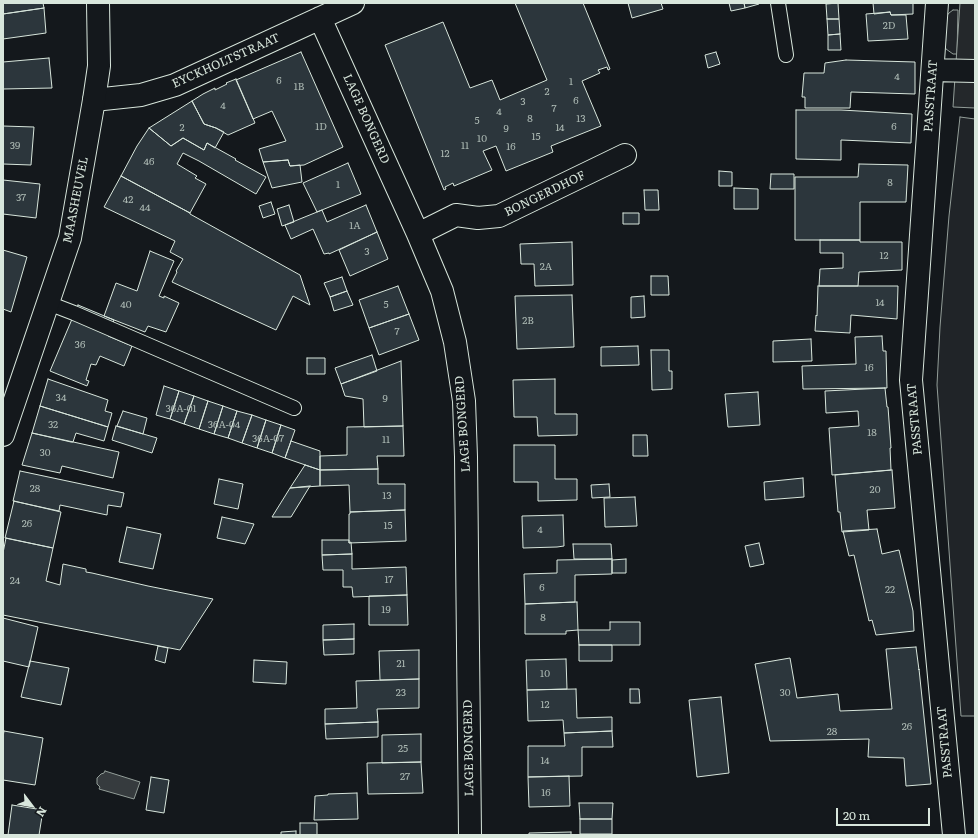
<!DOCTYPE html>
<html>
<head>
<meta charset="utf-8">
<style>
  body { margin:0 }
  #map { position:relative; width:978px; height:838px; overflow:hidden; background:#14181c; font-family:Literata,serif }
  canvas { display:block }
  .frame { position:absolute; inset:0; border:4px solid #d8e6dc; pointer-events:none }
  .north { position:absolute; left:12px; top:786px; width:40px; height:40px; -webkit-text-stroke:3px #14181c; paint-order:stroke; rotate:122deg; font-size:11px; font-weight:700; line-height:16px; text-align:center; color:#d8e6dc }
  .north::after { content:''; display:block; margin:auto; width:14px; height:18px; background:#d8e6dc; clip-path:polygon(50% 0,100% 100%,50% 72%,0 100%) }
  .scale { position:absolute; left:836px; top:808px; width:94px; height:18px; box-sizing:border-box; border:2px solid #d8e6dc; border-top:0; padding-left:5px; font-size:12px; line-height:14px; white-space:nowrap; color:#d8e6dc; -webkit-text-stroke:3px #14181c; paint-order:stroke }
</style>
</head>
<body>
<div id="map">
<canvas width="978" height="838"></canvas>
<div class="frame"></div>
<div class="north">N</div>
<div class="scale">20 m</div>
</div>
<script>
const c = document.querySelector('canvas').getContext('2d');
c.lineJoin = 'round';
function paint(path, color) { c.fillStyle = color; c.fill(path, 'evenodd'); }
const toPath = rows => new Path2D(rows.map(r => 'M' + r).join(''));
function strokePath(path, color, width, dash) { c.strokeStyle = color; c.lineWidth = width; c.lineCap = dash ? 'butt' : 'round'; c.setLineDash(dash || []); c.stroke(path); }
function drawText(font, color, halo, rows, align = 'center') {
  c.font = font + ' Literata,serif'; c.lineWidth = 3; c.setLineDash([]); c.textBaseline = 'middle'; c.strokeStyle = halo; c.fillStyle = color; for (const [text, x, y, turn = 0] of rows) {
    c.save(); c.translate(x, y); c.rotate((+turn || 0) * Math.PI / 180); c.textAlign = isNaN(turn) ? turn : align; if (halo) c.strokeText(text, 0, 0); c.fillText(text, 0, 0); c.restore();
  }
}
const green = toPath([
  [953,10,958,10,957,54,953,54,946,49,943,44,945,18,949,13,953,10],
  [960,117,975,119,975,716,961,716,937,385,940,327,949,216,960,117]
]);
const parking = toPath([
  [960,3,975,3,975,108,953,107,960,3]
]);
const water = toPath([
  [105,771,140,782,134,799,99,789,100,787,97,784,97,778,101,774,104,773,105,771]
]);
const building = toPath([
  [3,3,43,3,44,8,3,14,3,3],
  [515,3,583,3,610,69,608,70,607,67,598,70,600,73,582,81,601,126,551,146,553,152,506,171,496,146,483,151,492,170,454,186,453,183,445,187,446,189,444,190,385,45,443,22,470,88,492,80,500,100,547,80,515,3],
  [628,3,661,3,663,9,632,18,628,3],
  [729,3,744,3,745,8,731,11,729,3],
  [744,3,759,3,759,4,745,8,744,3],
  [838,3,839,19,827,19,826,4,838,3],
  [873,3,913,3,913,14,891,15,890,12,874,14,873,3],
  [44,8,46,33,3,39,3,14,44,8],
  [890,12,891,15,906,15,908,39,868,41,866,14,890,12],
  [827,19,839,19,840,34,828,35,827,19],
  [840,34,841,50,828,50,828,35,840,34],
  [301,52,343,147,304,165,290,166,288,160,263,162,259,149,286,141,272,111,253,119,236,80,301,52],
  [716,52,720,64,708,68,705,55,716,52],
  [49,58,52,88,3,89,3,62,49,58],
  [846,60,915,62,915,94,851,92,850,108,805,108,805,97,802,97,804,73,824,73,825,63,846,60],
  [236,79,255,123,228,135,216,128,204,124,192,101,203,94,215,88,215,90,227,84,226,83,236,79],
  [192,101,204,124,216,128,224,132,215,148,207,143,204,150,183,138,171,146,149,128,192,101],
  [796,110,841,110,912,114,911,143,841,140,841,160,796,159,796,110],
  [3,126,34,127,31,165,3,164,3,126],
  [149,128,171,146,183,138,204,150,207,143,236,159,235,160,266,177,256,194,199,161,183,153,177,164,197,176,195,178,206,184,190,213,121,176,137,146,149,128],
  [288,160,290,166,300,165,302,182,272,188,263,162,288,160],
  [348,163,361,194,317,212,303,183,348,163],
  [859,164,908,165,906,202,860,202,860,240,795,240,795,177,858,177,859,164],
  [719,171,732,172,732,186,719,186,719,171],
  [771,174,794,174,794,189,770,189,771,174],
  [121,176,190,213,190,214,300,275,310,305,293,296,276,330,172,282,177,272,176,271,183,259,170,252,175,241,104,207,121,176],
  [3,180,40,184,36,218,3,214,3,180],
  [734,188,758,189,758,209,734,209,734,188],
  [644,190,658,190,659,210,645,210,644,190],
  [271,202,275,214,263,218,259,206,271,202],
  [289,205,294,222,282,226,277,209,289,205],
  [366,205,377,232,329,254,329,253,324,254,313,229,291,239,285,225,322,210,327,222,366,205],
  [623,213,639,213,639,224,623,224,623,213],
  [377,232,388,259,350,276,339,250,377,232],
  [820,240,860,240,860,242,902,242,902,270,859,272,858,286,819,286,820,269,843,268,843,253,820,253,820,240],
  [572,242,573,285,535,286,534,264,521,264,520,244,572,242],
  [3,250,27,257,11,312,3,309,3,250],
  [150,251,174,261,159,296,164,298,164,296,179,303,166,332,148,326,145,332,104,316,116,283,137,291,150,251],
  [651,276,668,276,669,295,651,295,651,276],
  [342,277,347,291,330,297,324,283,342,277],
  [398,286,409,314,369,328,359,300,398,286],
  [818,286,898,286,897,319,851,315,850,333,815,331,816,315,817,316,818,286],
  [347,291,353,305,334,311,330,297,347,291],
  [572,295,574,347,517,349,515,296,572,295],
  [644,296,645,317,631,318,631,297,644,296],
  [78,305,114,320,108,336,132,346,124,366,100,356,96,365,91,364,86,380,89,381,87,386,50,371,78,305],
  [409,314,419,340,379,355,369,328,409,314],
  [882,336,883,351,886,351,887,388,803,389,802,366,856,364,855,337,882,336],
  [811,339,812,361,773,362,773,341,811,339],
  [638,346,639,365,601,366,601,347,638,346],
  [651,350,669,350,669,371,672,371,672,389,652,390,651,350],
  [372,355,377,371,341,384,335,368,372,355],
  [307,358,325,358,325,374,307,374,307,358],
  [401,361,403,426,364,427,363,399,345,396,341,384,401,361],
  [48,379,108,400,105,411,112,413,108,427,40,406,48,379],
  [555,379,555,414,577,414,577,435,538,436,537,417,514,417,513,380,555,379],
  [164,386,179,391,170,419,156,415,164,386],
  [885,388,887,407,888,407,891,448,890,448,891,470,832,475,829,428,859,426,858,411,826,413,825,391,885,388],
  [179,391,194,396,184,424,170,419,179,391],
  [758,392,760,425,728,427,725,394,758,392],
  [194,396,208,401,199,429,184,424,194,396],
  [208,401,223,406,214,434,199,429,208,401],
  [40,406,108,427,104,441,76,433,73,442,71,442,32,433,40,406],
  [223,406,237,411,228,438,214,434,223,406],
  [123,411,147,418,143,434,117,426,123,411],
  [237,411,252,415,242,443,228,438,237,411],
  [252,415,266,420,257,448,242,443,252,415],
  [266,420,281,425,272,453,257,448,266,420],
  [281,425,295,430,285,458,272,453,281,425],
  [116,426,157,438,152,453,112,440,116,426],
  [403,426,404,456,377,456,378,469,320,470,320,456,347,455,347,427,403,426],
  [32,433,119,452,113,478,62,466,60,473,22,465,32,433],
  [633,435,647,435,648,456,633,456,633,435],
  [291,441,320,451,320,470,285,458,291,441],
  [514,445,555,445,555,479,577,479,577,500,538,501,538,482,514,482,514,445],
  [305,465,320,470,320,486,290,488,305,465],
  [378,469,378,484,405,484,405,510,350,512,349,485,320,486,320,470,378,469],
  [892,470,895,508,867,510,869,530,842,532,840,512,838,512,835,475,892,470],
  [20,471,124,493,121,507,108,505,107,515,60,505,59,511,13,501,20,471],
  [803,478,804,497,765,500,764,482,803,478],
  [219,479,243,484,238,509,214,504,219,479],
  [609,484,610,497,592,498,591,485,609,484],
  [310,486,291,517,272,517,290,488,310,486],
  [635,497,637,526,605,527,604,498,635,497],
  [14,501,61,512,53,548,5,538,14,501],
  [405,510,406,541,349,543,349,514,350,514,350,512,405,510],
  [563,515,564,546,557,547,523,548,522,516,563,515],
  [222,517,254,524,245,544,217,538,222,517],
  [127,527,161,534,153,569,119,562,127,527],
  [877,529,882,554,899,550,913,611,914,631,876,635,872,620,869,621,854,555,849,556,843,531,877,529],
  [6,538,53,548,46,581,60,585,63,564,86,569,86,572,92,573,148,586,213,599,180,650,3,615,3,553,6,538],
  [322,540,349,540,349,543,351,542,352,554,322,555,322,540],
  [759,543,764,564,750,567,745,546,759,543],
  [573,544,611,544,612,559,574,559,573,544],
  [352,554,352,569,406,567,407,595,353,597,352,587,343,587,343,570,323,570,322,555,352,554],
  [612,559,612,574,575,575,575,602,525,604,524,574,557,573,557,560,612,559],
  [626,559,626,573,612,573,612,560,626,559],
  [407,595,408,625,369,625,369,596,407,595],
  [577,602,578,630,566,631,566,634,525,634,525,604,577,602],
  [3,618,38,627,29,667,3,661,3,618],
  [610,622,640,622,640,645,579,645,578,630,610,630,610,622],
  [354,624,354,639,323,640,323,625,354,624],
  [354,639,354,654,324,655,323,640,354,639],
  [579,645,612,645,612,661,579,661,579,645],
  [158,646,168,648,165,663,155,660,158,646],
  [916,647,919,670,919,669,931,784,906,786,904,758,868,757,869,739,770,741,755,664,790,658,797,698,838,694,840,711,892,709,886,649,916,647],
  [419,650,419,679,380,680,379,651,419,650],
  [566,659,567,689,527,690,526,660,566,659],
  [254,660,287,662,286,684,253,682,254,660],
  [30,661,69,668,61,705,21,697,30,661],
  [419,679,419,708,377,709,378,722,325,724,325,709,357,708,356,681,419,679],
  [576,689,577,718,612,717,612,731,564,733,563,720,528,721,527,690,576,689],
  [630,689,639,689,640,703,630,703,630,689],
  [721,697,729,773,697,777,689,700,721,697],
  [378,722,378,737,326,739,325,724,378,722],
  [4,731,43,738,35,785,3,780,3,737,4,731],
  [612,731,613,747,582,747,582,776,528,777,528,746,565,746,564,733,612,731],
  [421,734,421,762,382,763,382,735,421,734],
  [421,762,423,793,368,794,367,763,421,762],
  [569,776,570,806,529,807,528,777,569,776],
  [151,777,169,780,164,813,146,810,151,777],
  [357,793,358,819,314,820,315,796,328,795,328,794,357,793],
  [579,803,613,803,612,819,580,819,579,803],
  [12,805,43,810,39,835,8,835,12,805],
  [580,819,612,819,612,834,580,834,580,819],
  [300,823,317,823,317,835,300,835,300,823],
  [296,831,296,835,281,835,281,832,296,831],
  [571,832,571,835,529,835,529,833,571,832]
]);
const service = toPath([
  [778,3,786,55],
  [48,303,74,313,294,408]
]);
const minor = toPath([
  [937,3,911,380,954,835],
  [320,18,418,234,442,291,455,342,464,401,466,457,470,835],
  [933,70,975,71],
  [94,100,141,95,175,85,353,3],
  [418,234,456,215,478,218,499,216,625,155]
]);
const tertiary = toPath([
  [3,435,70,238,94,100,99,66,98,3]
]);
const numberNames = [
  ["2D",889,26],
  ["4",897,77],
  ["6",279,81],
  ["1",571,82],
  ["1B",299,87],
  ["2",547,92],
  ["6",576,101],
  ["3",523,102],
  ["4",223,106],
  ["7",554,109],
  ["4",499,112],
  ["8",530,119],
  ["13",581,119],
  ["5",477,121],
  ["1D",321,127],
  ["6",894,127],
  ["2",182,128],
  ["14",560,128],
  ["9",506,129],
  ["15",536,137],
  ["10",482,139],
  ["39",15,146],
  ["11",465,146],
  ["16",511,147],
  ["12",445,154],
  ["46",149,162],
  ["8",890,183],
  ["1",338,185],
  ["37",21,198],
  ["42",128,200],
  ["44",145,208],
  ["1A",355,226],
  ["3",367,252],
  ["12",884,256],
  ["2A",546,267],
  ["14",880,303],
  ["40",126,305],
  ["5",386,305],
  ["2B",528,321],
  ["7",397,332],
  ["36",80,345],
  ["16",869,368],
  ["34",61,398],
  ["9",385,399],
  ["36A-01",181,409],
  ["32",53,425],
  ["36A-04",224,425],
  ["18",872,433],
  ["36A-07",268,439],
  ["11",386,440],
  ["30",45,453],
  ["28",35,489],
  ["20",875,490],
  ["13",387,496],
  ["26",27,524],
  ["15",388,526],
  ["4",540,530],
  ["17",389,580],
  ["24",15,581],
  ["6",542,588],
  ["22",890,590],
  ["19",386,610],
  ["8",543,618],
  ["21",401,664],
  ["10",545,674],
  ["23",401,693],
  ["30",785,693],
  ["12",545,705],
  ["26",907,727],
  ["28",832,732],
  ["25",403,749],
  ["14",545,761],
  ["27",405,777],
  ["16",546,793]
];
const streetNames = [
  ["EYCKHOLTSTRAAT",226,61,-24],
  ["PASSTRAAT",931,96,-86],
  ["LAGE BONGERD",366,119,66],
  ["BONGERDHOF",545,194,-26],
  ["MAASHEUVEL",76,200,-79],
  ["PASSTRAAT",915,419,-95],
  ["LAGE BONGERD",463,424,-94],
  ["PASSTRAAT",945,742,-95],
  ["LAGE BONGERD",469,748,-91]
];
paint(green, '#202428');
strokePath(green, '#939e99', 1);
paint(parking, '#24282b');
strokePath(parking, '#939e99', 1);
paint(water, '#363b3e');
strokePath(water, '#939e99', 1);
paint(building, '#2c363c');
strokePath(building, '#d8e6dc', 1);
strokePath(service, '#d8e6dc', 16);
strokePath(minor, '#d8e6dc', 24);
strokePath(tertiary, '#d8e6dc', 24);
strokePath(service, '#14181c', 14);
strokePath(minor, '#14181c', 22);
strokePath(tertiary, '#14181c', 22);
drawText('10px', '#adbab4', null, numberNames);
drawText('12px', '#d8e6dc', '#14181c', streetNames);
</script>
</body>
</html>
